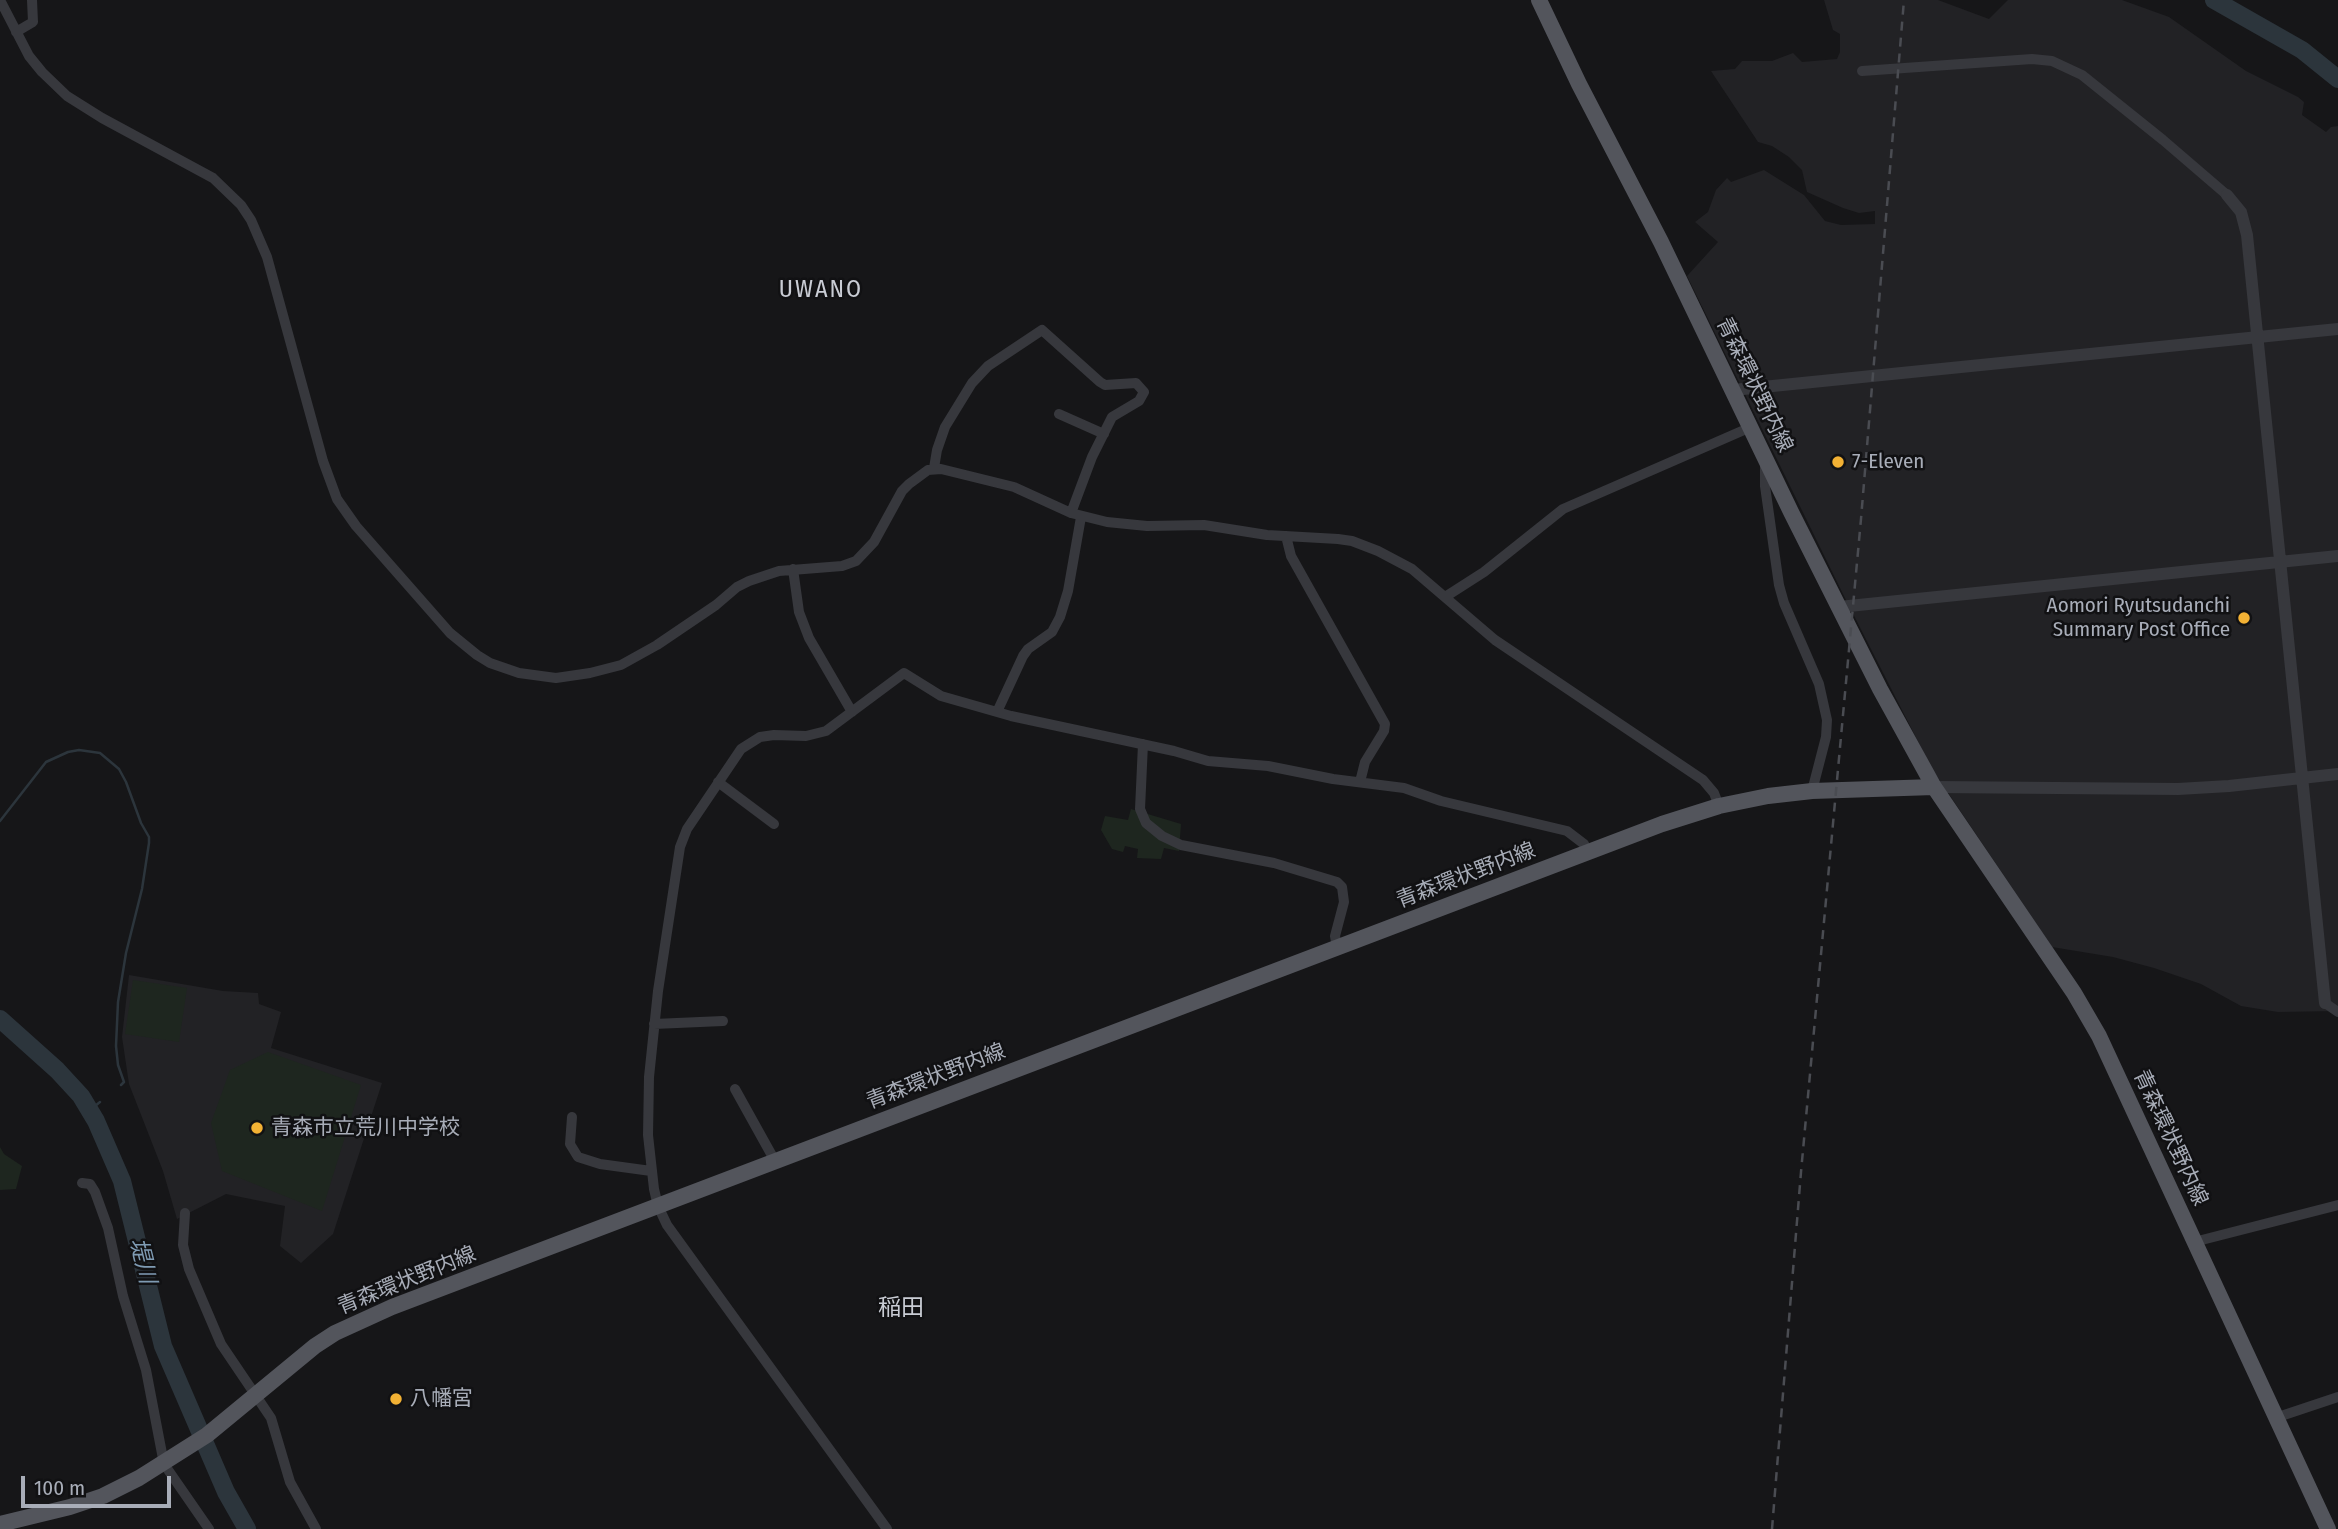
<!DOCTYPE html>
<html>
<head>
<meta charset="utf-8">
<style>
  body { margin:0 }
  #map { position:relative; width:2338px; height:1529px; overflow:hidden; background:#161618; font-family:"Fira Sans Condensed",sans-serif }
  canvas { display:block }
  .scale { position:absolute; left:21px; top:1476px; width:150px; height:32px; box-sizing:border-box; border:4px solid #a8adb8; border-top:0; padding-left:9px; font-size:21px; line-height:24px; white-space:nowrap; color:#a8adb8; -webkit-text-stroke:5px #111113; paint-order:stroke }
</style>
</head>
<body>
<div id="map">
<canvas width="2338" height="1529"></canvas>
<div class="scale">100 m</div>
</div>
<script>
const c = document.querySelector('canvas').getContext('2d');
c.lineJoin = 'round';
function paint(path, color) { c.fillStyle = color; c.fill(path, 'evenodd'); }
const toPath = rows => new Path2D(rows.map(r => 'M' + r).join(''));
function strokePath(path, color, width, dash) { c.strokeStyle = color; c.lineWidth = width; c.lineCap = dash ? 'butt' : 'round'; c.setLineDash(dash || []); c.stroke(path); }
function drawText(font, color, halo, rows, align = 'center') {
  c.font = font + ' "Fira Sans Condensed","Noto Sans JP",sans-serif'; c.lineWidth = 5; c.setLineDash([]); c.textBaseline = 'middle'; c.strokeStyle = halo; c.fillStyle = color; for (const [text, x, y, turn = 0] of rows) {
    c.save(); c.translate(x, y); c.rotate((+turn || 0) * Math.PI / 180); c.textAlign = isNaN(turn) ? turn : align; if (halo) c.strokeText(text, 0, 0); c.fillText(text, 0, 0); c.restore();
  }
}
const built = toPath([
  [1824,0,1938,0,1989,19,2008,0,2122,0,2169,17,2246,71,2298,97,2304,102,2302,115,2326,132,2331,127,2338,126,2338,1011,2278,1012,2241,1006,2201,984,2154,968,2113,957,2052,947,1932,769,1843,594,1687,276,1718,242,1695,222,1708,212,1716,190,1727,178,1731,182,1764,170,1804,195,1825,221,1841,225,1875,224,1875,211,1859,213,1843,208,1807,192,1802,170,1789,157,1772,146,1758,142,1711,71,1735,69,1742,61,1772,61,1793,53,1802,62,1837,59,1840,52,1840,34,1833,30],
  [129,975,223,991,258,993,259,1004,281,1012,271,1048,382,1083,333,1234,301,1263,280,1246,285,1206,226,1194,177,1219,163,1171,129,1084,122,1037]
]);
const green = toPath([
  [1131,809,1181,824,1179,851,1164,848,1161,859,1137,858,1138,849,1125,846,1123,852,1112,849,1101,830,1105,816,1128,820],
  [133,980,187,988,179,1042,125,1034],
  [268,1052,361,1085,322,1211,222,1171,211,1123,230,1070],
  [0,1147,4,1154,22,1166,16,1189,0,1190]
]);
const stream = toPath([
  [0,821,46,762,68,752,79,750,100,753,119,769,126,782,141,823,149,837,149,843,142,889,126,953,118,1002,116,1046,118,1065,124,1082,121,1085],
  [90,1110,100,1102]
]);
const river = toPath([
  [2214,0,2302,50,2338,79],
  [0,1019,57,1070,81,1096,96,1121,122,1181,163,1346,226,1492,247,1529]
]);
const minor = toPath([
  [0,0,29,56,42,72,67,96,102,118,213,178,241,205,251,220,267,257,323,461,337,499,356,526,450,633,477,655,490,663,519,673,556,678,590,673,621,665,657,645,716,605,737,587,749,581,779,571,842,566,856,561,874,542,902,491,909,484,928,470,941,469,1014,487,1071,513,1107,522,1147,526,1204,525,1267,535,1338,539,1352,541,1378,551,1412,569,1495,640,1703,780,1714,793,1719,806],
  [16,32,33,22,32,0],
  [1862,71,2032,59,2052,61,2082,75,2163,140,2227,195],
  [1059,414,1104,434],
  [1765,464,1765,486,1779,585,1784,603,1819,684,1827,720,1826,737,1812,791],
  [934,468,937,450,945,427,972,383,988,366,1042,330,1100,382,1105,385,1136,383,1144,392,1139,401,1112,417,1092,457,1071,513],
  [1286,536,1291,556,1385,724,1384,731,1365,762,1360,782],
  [793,569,799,612,809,638,852,712],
  [1445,597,1484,572,1563,509,1751,427],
  [997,712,1023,656,1028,649,1052,632,1060,617,1068,591,1081,517],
  [1143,744,1140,809,1146,823,1162,836,1181,845,1274,863,1337,882,1342,887,1344,902,1335,936,1337,947],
  [718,782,774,824],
  [2325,1003,2338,1012],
  [654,1024,723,1021],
  [735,1089,775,1161],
  [572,1117,570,1144,578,1157,600,1164,651,1171],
  [82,1183,90,1184,95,1192,108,1228,123,1296,146,1370,164,1464,209,1529],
  [185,1213,183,1245,189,1269,221,1344,271,1418,290,1482,316,1529],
  [2194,1242,2338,1205],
  [2275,1418,2338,1397],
  [887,1529,667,1225,658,1206,654,1189,648,1135,649,1077,658,991,680,847,687,829,741,749,760,737,774,735,806,736,826,731,904,673,941,696,1011,716,1174,751,1208,761,1268,766,1333,779,1404,788,1441,801,1567,831,1584,844,1588,852]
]);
const tertiary = toPath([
  [2227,195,2241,212,2247,235,2325,1003],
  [1733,390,2338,329],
  [1839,607,2338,556],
  [1934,787,2178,789,2229,786,2338,774]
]);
const primary = toPath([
  [1539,0,1579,84,1661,242,1791,512,1880,689,1934,787,2074,993,2099,1036,2328,1529],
  [0,1524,70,1507,103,1496,139,1478,207,1435,315,1346,335,1333,392,1307,1662,824,1719,806,1768,796,1812,791,1934,787]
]);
const rail = toPath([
  [1772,1529,1801,1172,1861,519,1904,0]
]);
const markers = [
  [1838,462,7,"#f2b134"],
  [2244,618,7,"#f2b134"],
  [257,1128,7,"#f2b134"],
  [396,1399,7,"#f2b134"]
];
const streetNames = [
  ["青森環状野内線",1754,385,64],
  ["青森環状野内線",1466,876,-21],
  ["青森環状野内線",936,1077,-21],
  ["青森環状野内線",2170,1138,65],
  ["青森環状野内線",407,1281,-22]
];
const poiNames = [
  ["7-Eleven",1852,462],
  ["Aomori Ryutsudanchi",2230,606,"right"],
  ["Summary Post Office",2230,630,"right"],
  ["青森市立荒川中学校",271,1128],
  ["八幡宮",410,1399]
];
const waterNames = [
  ["堤川",142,1261,76]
];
const neighbourhoodNames = [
  ["稲田",901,1309]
];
const quarterNames = [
  ["UWANO",821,290]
];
paint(built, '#222225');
paint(green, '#1e261f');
strokePath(stream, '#2c353c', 2.5);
strokePath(river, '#2c353c', 18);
strokePath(minor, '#37383d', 10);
strokePath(tertiary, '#37383d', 12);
strokePath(primary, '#53555c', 16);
strokePath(rail, '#4a4c52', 2.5, [9, 7]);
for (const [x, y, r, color] of markers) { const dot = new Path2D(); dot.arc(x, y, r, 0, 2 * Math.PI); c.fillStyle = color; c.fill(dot); strokePath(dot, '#111113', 2.5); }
drawText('21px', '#a8adb8', '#111113', streetNames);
drawText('21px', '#a8adb8', '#111113', poiNames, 'left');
drawText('italic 23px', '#7f9bb3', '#111113', waterNames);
drawText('23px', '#c9ccd4', '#111113', neighbourhoodNames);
c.letterSpacing = '2px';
drawText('24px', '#c9ccd4', '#111113', quarterNames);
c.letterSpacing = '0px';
</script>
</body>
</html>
